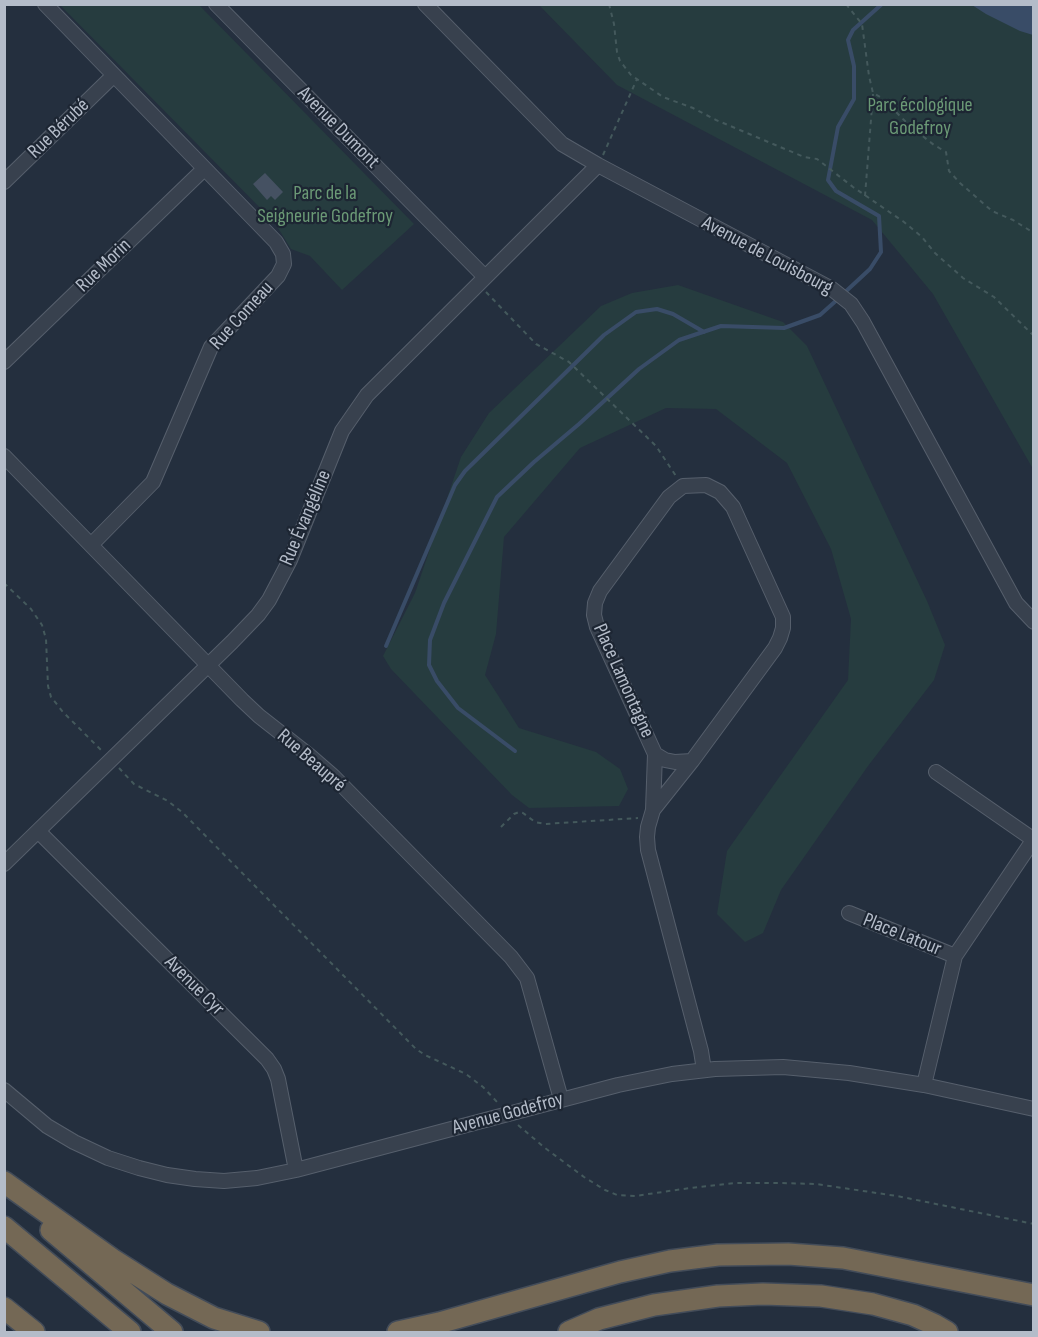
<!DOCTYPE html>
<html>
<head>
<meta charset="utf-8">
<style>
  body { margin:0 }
  #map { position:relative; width:1038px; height:1337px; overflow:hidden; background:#242f3e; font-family:"Sofia Sans Condensed",sans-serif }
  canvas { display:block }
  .frame { position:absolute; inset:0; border:6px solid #b4bcc9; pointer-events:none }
</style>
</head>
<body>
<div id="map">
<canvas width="1038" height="1337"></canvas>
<div class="frame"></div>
</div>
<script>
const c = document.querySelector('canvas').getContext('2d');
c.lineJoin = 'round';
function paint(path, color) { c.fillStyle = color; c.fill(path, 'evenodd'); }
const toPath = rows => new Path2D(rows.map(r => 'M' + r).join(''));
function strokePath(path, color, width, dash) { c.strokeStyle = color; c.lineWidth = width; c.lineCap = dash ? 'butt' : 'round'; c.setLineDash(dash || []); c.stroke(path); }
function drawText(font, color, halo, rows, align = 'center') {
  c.font = font + ' "Sofia Sans Condensed",sans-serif'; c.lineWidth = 4.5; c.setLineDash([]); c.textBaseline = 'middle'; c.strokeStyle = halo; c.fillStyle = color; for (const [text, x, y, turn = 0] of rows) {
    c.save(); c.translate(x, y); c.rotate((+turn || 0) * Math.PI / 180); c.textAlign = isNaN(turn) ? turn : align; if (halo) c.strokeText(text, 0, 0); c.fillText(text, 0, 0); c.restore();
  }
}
const green = toPath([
  [60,5,199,5,414,224,342,290,310,256,291,249,275,223],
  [539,5,1033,5,1033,469,933,294,872,220,617,85],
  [678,285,783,322,807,346,927,601,945,645,934,680,868,766,781,890,763,933,745,942,717,914,727,851,848,680,851,619,831,549,787,463,716,409,666,408,580,448,504,537,496,634,485,675,519,728,596,752,620,769,628,789,619,806,529,808,512,795,391,669,383,656,415,593,461,457,489,413,601,306,632,293]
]);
const water = toPath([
  [972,5,1033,5,1033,35,1020,31,986,14]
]);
const stream = toPath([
  [843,294,870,269,881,252,879,216,836,191,828,180,838,127,854,99,854,66,848,40,853,30,882,4],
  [386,646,455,485,465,471,604,335,636,312,657,309,673,314,704,332],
  [515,751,458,708,437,681,429,665,430,640,444,603,497,497,534,462,579,424,639,369,679,340,721,326,784,328,820,315,838,299]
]);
const building = toPath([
  [265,173,283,192,275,200,271,196,267,200,253,184]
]);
const path = toPath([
  [609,4,614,24,617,52,620,61,631,75,663,97,693,108,716,120,804,157,817,159,853,187,904,222,922,237,935,253,963,278,994,297,1034,336],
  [846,4,862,24,869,76,873,93,882,98,911,127,934,145,946,152,949,171,960,183,992,211,1013,220,1034,233],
  [603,155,637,79],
  [865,196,873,94],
  [486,292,536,344,569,362,656,446,676,476],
  [4,583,31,609,42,625,46,639,48,686,51,697,63,712,102,751],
  [119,768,134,784,168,801,183,813,416,1049,425,1055,466,1074,483,1087,498,1103],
  [501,827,514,814,519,812,523,813,535,822,545,824,638,818],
  [518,1125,545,1148,584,1177,605,1190,617,1195,635,1196,690,1188,735,1183,779,1183,816,1184,897,1196,1034,1224]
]);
const minor = toPath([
  [45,4,276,242,283,254,284,264,278,276,211,347,153,482,91,545],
  [216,4,485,277],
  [425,4,562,144,598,165,832,289,851,304,863,322,1016,603,1034,622],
  [4,182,113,76],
  [4,362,204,169],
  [4,456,242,700,259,716,310,756,333,776,511,957,527,978,561,1099],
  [655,754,653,810,692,761,775,648,780,638,783,628,783,617,733,507,720,492,706,485,683,486,669,497,600,591,595,603,594,615,597,627,655,754,665,760,675,762,692,761],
  [936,772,1034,840],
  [653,810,648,827,647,837,648,850,701,1051,704,1070],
  [38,831,267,1059,274,1069,278,1079,296,1170],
  [4,864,232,642,258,615,269,600,290,560,342,431,367,395,598,165],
  [849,913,955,956],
  [924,1085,955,956,1034,839],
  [4,1090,47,1126,74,1142,108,1158,139,1168,167,1175,195,1179,224,1181,257,1178,296,1170,618,1085,672,1074,715,1069,783,1067,849,1073,924,1085,1034,1109]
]);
const highway = toPath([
  [4,1182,112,1259,167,1294,214,1318,259,1332],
  [4,1227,130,1332],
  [51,1230,172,1332],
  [4,1308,34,1332],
  [398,1332,439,1323,620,1272,670,1261,718,1255,788,1254,843,1258,1034,1295],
  [569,1332,599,1319,654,1305,718,1296,763,1294,821,1296,873,1304,913,1315,935,1325,947,1332]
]);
const parkNames = [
  ["Parc écologique",920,106],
  ["Godefroy",920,129],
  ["Parc de la",325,194],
  ["Seigneurie Godefroy",325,217]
];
const streetNames = [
  ["Avenue Dumont",338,128,45],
  ["Rue Bérubé",59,129,-44],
  ["Avenue de Louisbourg",767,256,28],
  ["Rue Morin",104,266,-44],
  ["Rue Comeau",242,316,-48],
  ["Rue Évangéline",306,518,-67],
  ["Place Lamontagne",623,681,66],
  ["Rue Beaupré",311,761,41],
  ["Place Latour",902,935,22],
  ["Avenue Cyr",194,986,45],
  ["Avenue Godefroy",508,1114,-15]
];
paint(green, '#263c3f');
paint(water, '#394c67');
strokePath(stream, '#394c67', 4);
paint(building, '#455162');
strokePath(minor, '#565f6c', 16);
strokePath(highway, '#434c59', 24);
strokePath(path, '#44595c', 2, [4.5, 4.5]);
strokePath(minor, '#38414e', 14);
strokePath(highway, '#746855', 21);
drawText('20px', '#6b9a76', '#1d2633', parkNames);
drawText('20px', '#b4bcc9', '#1d2633', streetNames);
</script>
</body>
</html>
